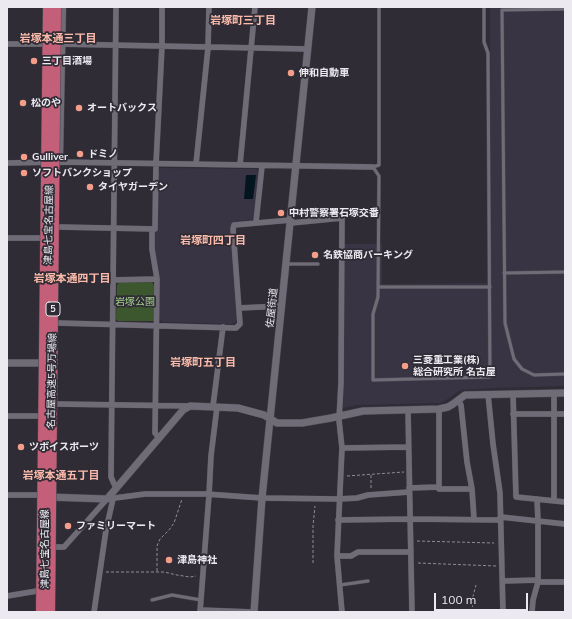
<!DOCTYPE html>
<html>
<head>
<meta charset="utf-8">
<style>
  body { margin:0 }
  #map { position:relative; width:572px; height:619px; overflow:hidden; background:#2f2c36; font-family:Mulish,sans-serif }
  canvas { display:block }
  .frame { position:absolute; inset:0; border:8px solid #eceaf0; pointer-events:none }
  .scale { position:absolute; left:434px; top:593px; width:94px; height:18px; box-sizing:border-box; border:2px solid #eceaf0; border-top:0; padding-left:5px; font-size:12px; line-height:14px; white-space:nowrap; color:#eceaf0; -webkit-text-stroke:3px #2f2c36; paint-order:stroke }
</style>
</head>
<body>
<div id="map">
<canvas width="572" height="619"></canvas>
<div class="frame"></div>
<div class="scale">100 m</div>
</div>
<script>
const c = document.querySelector('canvas').getContext('2d');
c.lineJoin = 'round';
function paint(path, color) { c.fillStyle = color; c.fill(path, 'evenodd'); }
const toPath = rows => new Path2D(rows.map(r => 'M' + r).join(''));
function strokePath(path, color, width, dash) { c.strokeStyle = color; c.lineWidth = width; c.lineCap = dash ? 'butt' : 'round'; c.setLineDash(dash || []); c.stroke(path); }
function drawText(font, color, halo, rows, align = 'center') {
  c.font = font + ' Mulish,"Noto Sans JP",sans-serif'; c.lineWidth = 3.5; c.setLineDash([]); c.textBaseline = 'middle'; c.strokeStyle = halo; c.fillStyle = color; for (const [text, x, y, turn = 0] of rows) {
    c.save(); c.translate(x, y); c.rotate((+turn || 0) * Math.PI / 180); c.textAlign = isNaN(turn) ? turn : align; if (halo) c.strokeText(text, 0, 0); c.fillText(text, 0, 0); c.restore();
  }
}
const built = toPath([
  [490,7,565,7,565,386,492,388,462,390,457,392,445,401,440,403,357,405,343,408,344,244,382,244,382,284,491,283],
  [160,168,256,169,258,171,255,216,252,220,236,221,233,223,230,228,237,321,232,324,163,322,159,318,159,275,155,251,154,232,157,231,158,172]
]);
const green = toPath([
  [120,282,152,282,154,286,154,321,118,321,116,319,117,285]
]);
const water = toPath([
  [246,175,256,175,253,199,244,199]
]);
const path = toPath([
  [371,475,371,490],
  [347,476,404,472],
  [417,541,494,543],
  [313,563,313,526,315,506],
  [418,563,496,566],
  [157,571,157,546,160,539,169,530,174,523,182,499],
  [106,572,164,572,177,575,190,577,196,576],
  [473,612,472,600,476,585]
]);
const service = toPath([
  [379,7,379,165,373,167,379,176,378,297,373,314,373,380,490,377,488,53,484,42,484,7],
  [565,9,502,10,505,323,514,359,522,369,534,375,565,374],
  [286,264,318,264],
  [504,273,565,272],
  [378,287,490,287],
  [340,585,368,581],
  [152,600,172,595,201,600]
]);
const minor = toPath([
  [7,44,49,44],
  [59,44,308,49],
  [7,163,59,162,373,167],
  [196,164,208,48,209,7],
  [240,165,255,7],
  [256,222,262,166],
  [291,223,342,218,341,383,339,420,342,448,337,556,342,612],
  [59,227,155,229,156,164,162,46,162,7],
  [152,229,152,249,157,279,155,433,159,438],
  [7,238,41,238],
  [113,280,157,279],
  [239,308,282,306],
  [58,323,236,328,240,324,233,229,234,225,291,220],
  [554,393,554,501],
  [488,394,493,444,500,493,503,612],
  [513,394,516,497,565,502],
  [458,400,461,405,467,462,472,489,474,519],
  [56,404,190,406],
  [213,406,223,327],
  [439,409,439,487],
  [408,410,412,612],
  [513,414,565,414],
  [7,416,38,416],
  [342,448,408,447],
  [116,488,111,477,116,7],
  [409,488,439,487,439,489,472,489],
  [7,495,38,495],
  [339,499,357,498,368,495,409,492],
  [338,520,410,519,498,520,501,517,565,524],
  [55,547,64,547,107,499,145,494,206,494,262,498,339,499],
  [337,556,351,556,358,552,411,552],
  [503,581,538,580],
  [538,582,565,582],
  [7,596,37,591],
  [200,610,252,612],
  [94,612,106,530,113,499],
  [200,612,209,495,211,456,217,407],
  [532,612,533,600,538,582,538,521,537,499]
]);
const tertiary = toPath([
  [7,363,47,363],
  [48,497,107,499,183,410,190,406,238,408,264,415,277,423,302,423,331,418,363,411,439,409,448,407,453,404,465,395,565,393],
  [254,612,262,498,312,7]
]);
const secondary = toPath([
  [59,161,62,7]
]);
const motorwayBridge = toPath([
  [41,612,48,7],
  [50,612,56,7]
]);
const markers = [
  [34,61,4,"#f49e89"],
  [291,73,4,"#f49e89"],
  [23,103,4,"#f49e89"],
  [79,108,4,"#f49e89"],
  [80,154,4,"#f49e89"],
  [24,157,4,"#f49e89"],
  [24,173,4,"#f49e89"],
  [90,187,4,"#f49e89"],
  [281,213,4,"#f49e89"],
  [315,255,4,"#f49e89"],
  [405,366,4,"#f49e89"],
  [21,447,4,"#f49e89"],
  [68,526,4,"#f49e89"],
  [169,560,4,"#f49e89"]
];
const shields = [
  [53,309,14]
];
const shieldNames = [
  ["5",53,309]
];
const poiNames = [
  ["三丁目酒場",42,61],
  ["伸和自動車",299,73],
  ["松のや",31,103],
  ["オートバックス",87,108],
  ["ドミノ",88,154],
  ["Gulliver",32,157],
  ["ソフトバンクショップ",32,173],
  ["タイヤガーデン",98,187],
  ["中村警察署石塚交番",289,213],
  ["名鉄協商パーキング",323,255],
  ["三菱重工業(株)",413,360],
  ["総合研究所 名古屋",413,372],
  ["ツボイスポーツ",29,447],
  ["ファミリーマート",76,526],
  ["津島神社",177,560]
];
const streetNames = [
  ["津島七宝名古屋線",49,225,-89],
  ["佐屋街道",272,308,-84],
  ["名古屋高速5号万場線",52,381,-89],
  ["津島七宝名古屋線",45,549,-90]
];
const parkNames = [
  ["岩塚公園",135,302]
];
const neighbourhoodNames = [
  ["岩塚町三丁目",243,21],
  ["岩塚本通三丁目",58,39],
  ["岩塚町四丁目",213,241],
  ["岩塚本通四丁目",72,279],
  ["岩塚町五丁目",203,363],
  ["岩塚本通五丁目",61,476]
];
paint(built, '#393444');
paint(green, '#3c562e');
paint(water, '#03151e');
strokePath(service, '#4a4850', 4);
strokePath(minor, '#4a4850', 6);
strokePath(tertiary, '#4a4850', 8);
strokePath(secondary, '#4a4850', 9);
strokePath(path, '#8f8d95', 1, [3, 2]);
strokePath(service, '#706c77', 3);
strokePath(minor, '#706c77', 5.5);
strokePath(tertiary, '#706c77', 7);
strokePath(secondary, '#706c77', 8);
strokePath(motorwayBridge, '#4a4850', 11, []);
strokePath(motorwayBridge, '#c45f79', 10);
for (const [x, y, r, color] of markers) { const dot = new Path2D(); dot.arc(x, y, r, 0, 2 * Math.PI); c.fillStyle = color; c.fill(dot); strokePath(dot, '#2f2c36', 1.5); }
for (const [x, y, w] of shields) { const box = new Path2D(); box.roundRect(x - w / 2, y - 7, w, 14, 3); c.fillStyle = '#2f2c36'; c.fill(box); strokePath(box, '#eceaf0', 1); }
drawText('bold 9px', '#eceaf0', null, shieldNames);
drawText('bold 10px', '#eceaf0', '#2f2c36', poiNames, 'left');
drawText('10px', '#eceaf0', '#2f2c36', streetNames);
drawText('10px', '#a3d18b', '#2f2c36', parkNames);
drawText('bold 11px', '#fdbbab', '#2f2c36', neighbourhoodNames);
</script>
</body>
</html>
